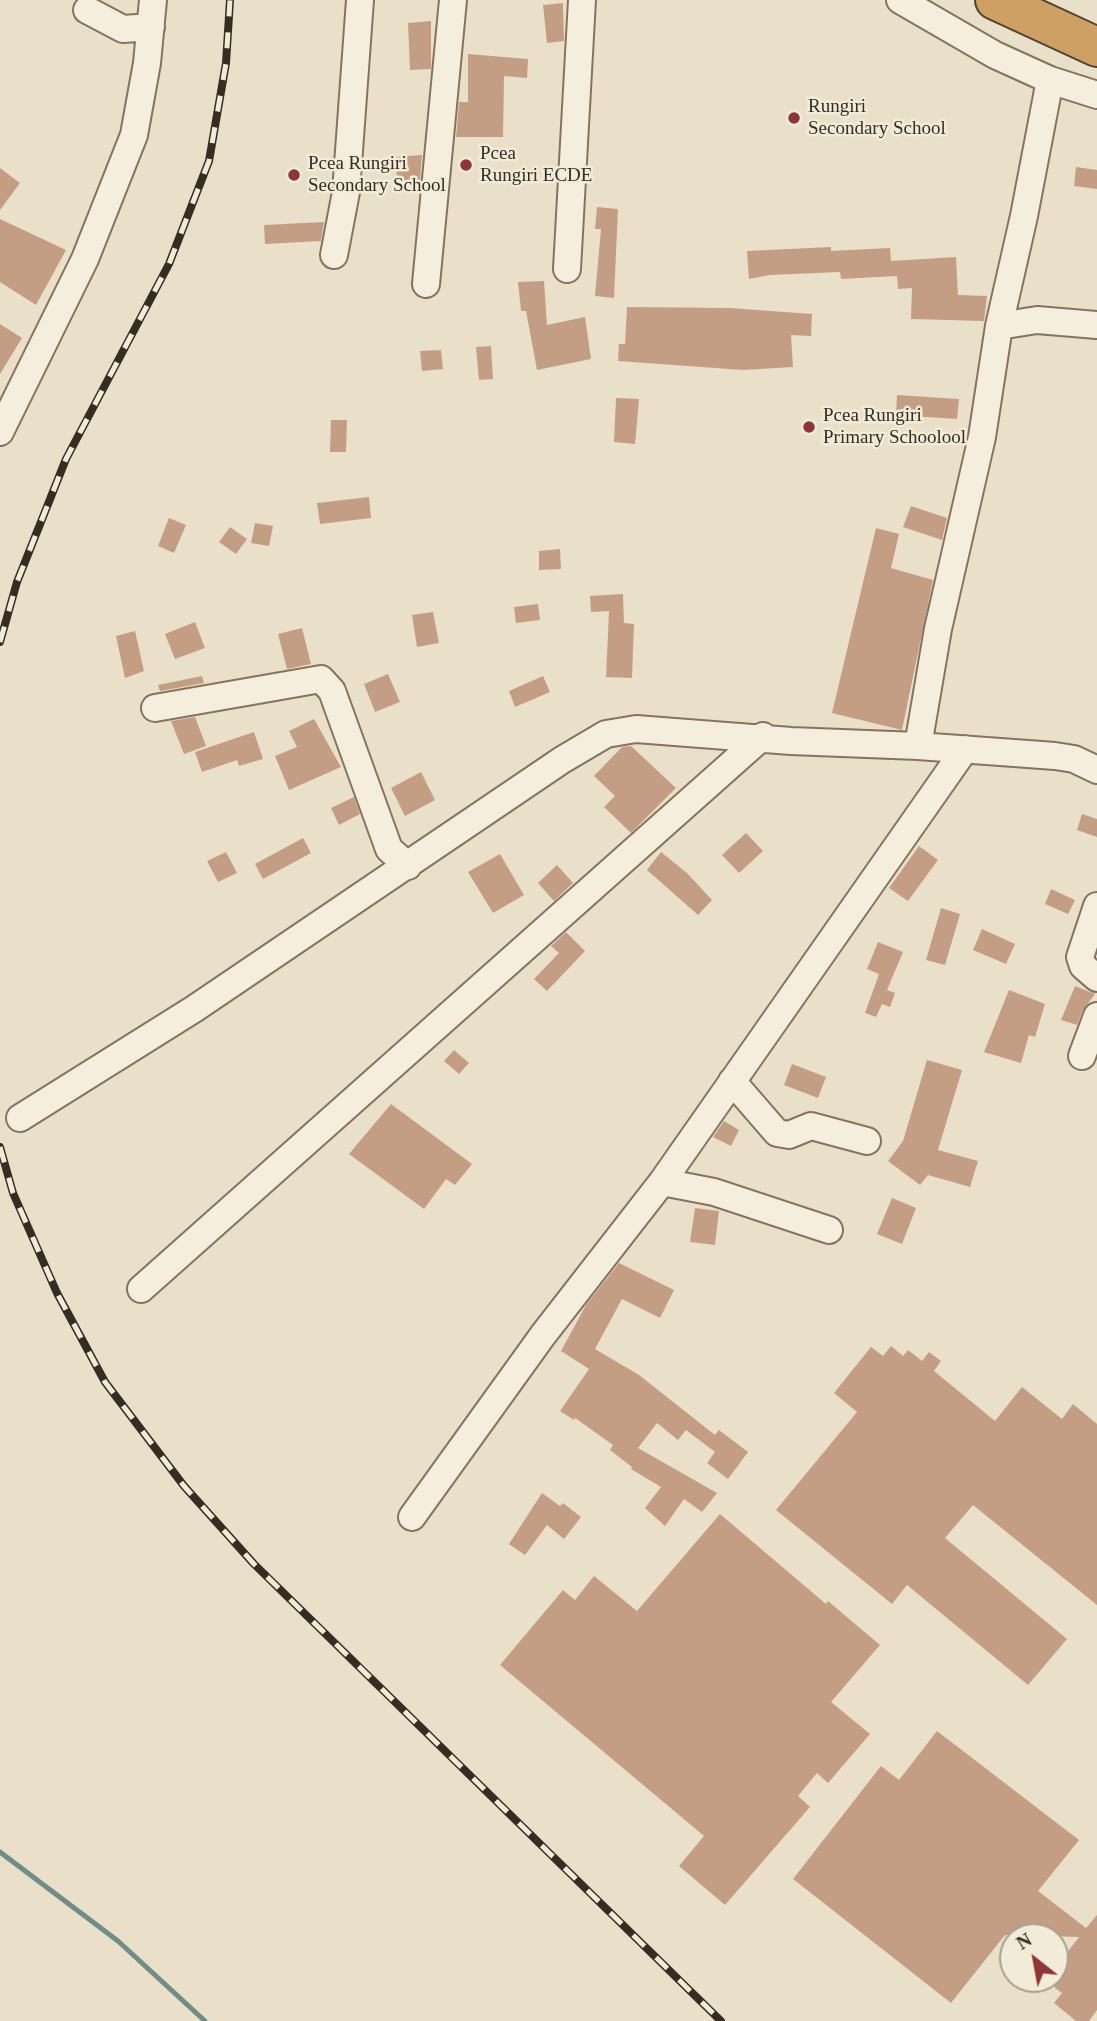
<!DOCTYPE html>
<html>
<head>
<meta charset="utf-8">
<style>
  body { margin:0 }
  #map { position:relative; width:1097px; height:2021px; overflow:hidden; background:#eae0ca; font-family:"Times New Roman",serif }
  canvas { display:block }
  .north { position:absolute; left:999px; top:1923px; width:70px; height:70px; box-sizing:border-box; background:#f2ebd8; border:2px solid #a79f8f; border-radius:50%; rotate:329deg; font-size:19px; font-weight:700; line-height:28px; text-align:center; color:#372c22 }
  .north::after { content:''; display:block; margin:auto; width:24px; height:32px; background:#8e3637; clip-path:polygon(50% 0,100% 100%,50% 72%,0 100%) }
</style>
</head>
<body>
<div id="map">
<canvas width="1097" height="2021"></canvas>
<div class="north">N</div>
</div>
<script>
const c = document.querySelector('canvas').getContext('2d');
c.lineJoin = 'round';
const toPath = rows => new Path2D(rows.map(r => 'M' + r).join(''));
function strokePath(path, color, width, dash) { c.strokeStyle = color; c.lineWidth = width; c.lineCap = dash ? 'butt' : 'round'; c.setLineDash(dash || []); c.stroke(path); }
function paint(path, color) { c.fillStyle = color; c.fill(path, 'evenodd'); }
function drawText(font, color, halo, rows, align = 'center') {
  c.font = font + ' "Times New Roman",serif'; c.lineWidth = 5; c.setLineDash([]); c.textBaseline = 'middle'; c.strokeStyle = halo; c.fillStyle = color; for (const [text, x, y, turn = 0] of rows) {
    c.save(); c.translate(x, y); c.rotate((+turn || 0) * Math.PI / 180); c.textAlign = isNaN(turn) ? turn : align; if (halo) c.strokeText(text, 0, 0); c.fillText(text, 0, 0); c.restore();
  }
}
const stream = toPath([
  [0,1852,118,1941,205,2021]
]);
const building = toPath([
  [563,3,564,41,547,43,543,5],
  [431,21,431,69,410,70,408,23],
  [468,54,528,59,527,78,504,76,503,137,456,137,459,102,468,102],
  [422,155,420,181,397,183,396,157],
  [1076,167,1097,170,1097,189,1074,186],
  [0,168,20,183,0,210],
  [597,207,618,209,614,298,595,296,601,229,595,229],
  [0,219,66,250,36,305,0,282],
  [324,222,321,241,265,244,264,225],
  [831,247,831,251,890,248,891,261,956,257,958,295,987,296,984,321,911,319,912,288,898,289,897,276,841,279,840,272,770,275,749,279,747,251],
  [544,281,547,325,585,317,591,359,537,370,526,311,521,311,518,282],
  [627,307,730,308,812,314,811,336,791,335,793,367,743,370,618,361,619,344,625,344],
  [0,324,22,338,0,374],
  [491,346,493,379,479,380,476,347],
  [441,350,443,369,422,371,420,351],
  [897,395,959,399,957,419,896,415],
  [616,398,639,399,635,444,614,442],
  [331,420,347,420,346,452,330,452],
  [369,497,371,518,320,524,317,503],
  [911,506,947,518,942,540,903,527],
  [169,518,186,525,174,553,158,546],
  [255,523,273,526,269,546,251,543],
  [230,527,247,539,236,554,219,542],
  [876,528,899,534,891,568,933,580,902,730,832,713],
  [560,549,561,569,539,570,539,551],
  [623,594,624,623,634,624,632,678,606,677,609,611,591,612,590,596],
  [538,604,540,620,516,623,514,607],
  [433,612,439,643,417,647,412,615],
  [195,622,205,648,175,659,165,634],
  [302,628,311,664,287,669,278,634],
  [135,631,144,671,125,678,116,636],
  [388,674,400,702,375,712,364,684],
  [202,676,204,683,160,691,158,685],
  [543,676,550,692,515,707,509,691],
  [195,717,206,746,184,754,171,721],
  [314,719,341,767,289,790,275,756,297,747,289,731],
  [254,732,263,759,239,766,237,760,202,772,195,752],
  [631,746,676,788,631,833,604,807,615,796,594,776,622,747],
  [421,772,435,800,405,816,391,788],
  [354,797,360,814,339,825,331,808],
  [1082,814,1097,819,1097,837,1077,830],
  [746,833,763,851,739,873,722,855],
  [303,838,311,853,263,879,255,864],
  [919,846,938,860,908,901,889,888],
  [226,852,237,873,218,882,207,861],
  [661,852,687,873,712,900,698,915,647,870],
  [500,854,524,895,493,913,468,872],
  [557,865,573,883,554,901,538,883],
  [1051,889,1075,900,1068,914,1045,904],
  [941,908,960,914,945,965,926,960],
  [982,929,1015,944,1006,964,973,950],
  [566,932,585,951,547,991,534,979,559,953,551,946],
  [878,942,903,952,887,990,895,993,890,1007,882,1004,876,1017,865,1013,879,974,867,969],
  [1075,986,1095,994,1083,1010,1077,1025,1061,1020],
  [1009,990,1045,1004,1035,1037,1029,1035,1021,1063,984,1052],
  [454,1050,469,1063,459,1074,444,1061],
  [927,1060,962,1070,938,1150,978,1161,970,1187,928,1175,920,1185,888,1161,903,1141],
  [792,1064,826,1077,818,1098,784,1085],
  [391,1104,472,1164,455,1185,446,1179,424,1209,349,1154],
  [724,1121,739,1130,731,1146,713,1137],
  [892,1198,916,1208,902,1244,877,1234],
  [695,1208,719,1211,715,1245,690,1242],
  [619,1263,674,1290,660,1318,622,1299,595,1349,639,1375,715,1435,719,1430,748,1452,728,1479,707,1463,715,1452,686,1430,678,1440,657,1423,638,1448,717,1493,702,1512,684,1499,665,1526,645,1508,661,1487,631,1469,632,1467,610,1450,613,1445,575,1418,574,1420,560,1411,589,1369,561,1351,586,1305],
  [891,1346,903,1356,908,1350,922,1361,929,1352,941,1361,934,1371,995,1421,1022,1387,1062,1419,1073,1404,1097,1424,1097,1605,973,1505,945,1538,1067,1639,1028,1685,907,1585,892,1604,776,1510,857,1412,834,1393,871,1347,883,1356],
  [542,1493,560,1506,563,1503,581,1517,564,1539,547,1525,525,1555,509,1544],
  [720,1514,826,1604,828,1601,880,1645,831,1702,870,1734,828,1783,817,1773,798,1796,810,1807,725,1905,679,1866,704,1836,500,1665,563,1590,575,1600,594,1576,637,1611],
  [937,1731,1079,1840,1038,1891,1086,1928,1097,1915,1097,2010,1089,2021,1076,2021,1054,2003,1062,1993,1055,1988,1055,1968,1079,1937,1005,1935,951,2003,793,1879,881,1766,899,1780]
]);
const minor = toPath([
  [900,0,995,55,1050,80,1097,95],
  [87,10,123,29,151,27],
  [334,255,346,192,360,0],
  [567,269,582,0],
  [426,284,453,0],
  [999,326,1037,320,1097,325],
  [0,432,85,259,134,135,147,63,153,0],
  [155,708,321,679,332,691,389,849,408,866],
  [918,746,938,629,982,437,999,326,1024,216,1050,80],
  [1097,906,1080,957,1083,966,1097,978],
  [1082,1056,1097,1016],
  [732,1081,777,1133,789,1135,811,1126,867,1141],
  [20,1118,194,1009,562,760,606,734,636,729,791,741,918,746,1055,756,1074,759,1097,770],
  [662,1182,714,1192,829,1230],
  [141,1289,763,736],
  [412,1517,543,1335,662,1182,965,749]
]);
const highway = toPath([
  [995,0,1097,47]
]);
const rail = toPath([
  [0,642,17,582,66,459,169,264,209,161,226,63,230,0],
  [0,1147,13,1193,57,1293,105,1382,184,1486,254,1564,721,2021]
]);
const markers = [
  [794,118,7,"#8e3637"],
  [466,165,7,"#8e3637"],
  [294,175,7,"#8e3637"],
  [809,427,7,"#8e3637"]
];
const poiNames = [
  ["Rungiri",808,107],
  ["Secondary School",808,129],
  ["Pcea",480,154],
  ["Rungiri ECDE",480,176],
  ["Pcea Rungiri",308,164],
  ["Secondary School",308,186],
  ["Pcea Rungiri",823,416],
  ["Primary Schoolool",823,438]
];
strokePath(stream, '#718d86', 5);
paint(building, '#c49e84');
strokePath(minor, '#857360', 30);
strokePath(highway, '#534233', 42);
strokePath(minor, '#f6eedc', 26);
strokePath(highway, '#cfa064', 38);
strokePath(rail, '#372c22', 8);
strokePath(rail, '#f2ebd8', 5, [16]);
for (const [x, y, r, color] of markers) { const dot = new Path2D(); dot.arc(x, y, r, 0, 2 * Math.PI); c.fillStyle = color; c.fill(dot); strokePath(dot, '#f2ebd8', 2.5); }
drawText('19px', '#372c22', '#f2ebd8', poiNames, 'left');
</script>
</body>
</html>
